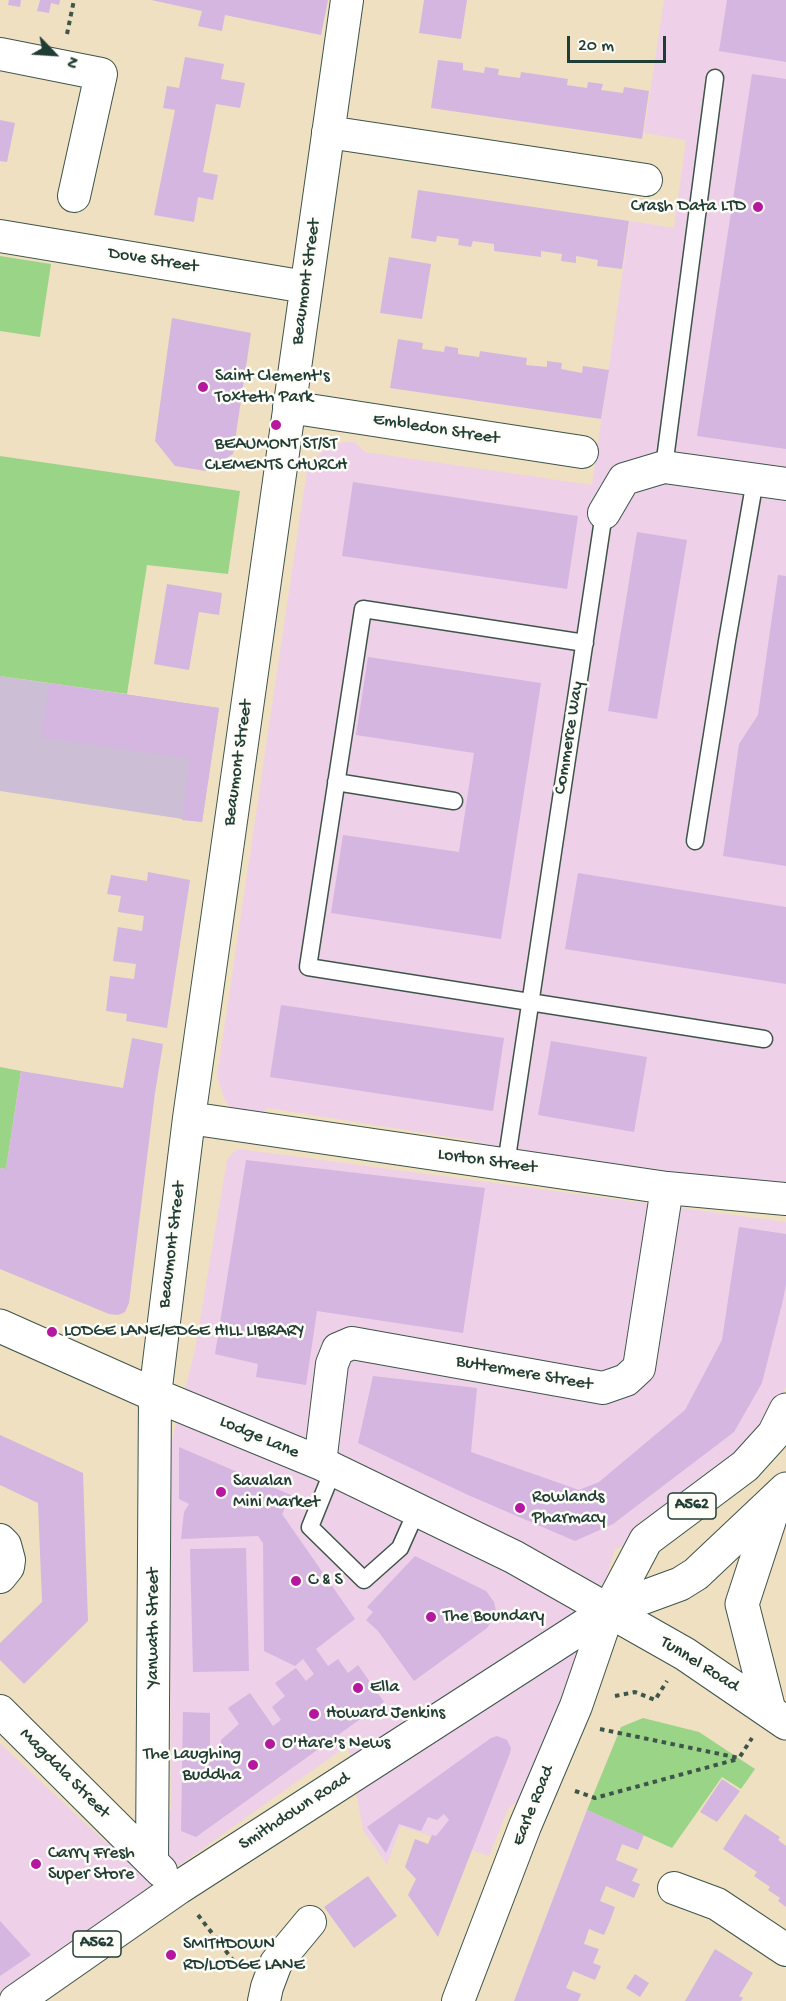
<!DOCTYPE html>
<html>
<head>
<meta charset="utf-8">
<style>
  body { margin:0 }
  #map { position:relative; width:786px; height:2001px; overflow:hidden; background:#efe0c1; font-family:"Gochi Hand",sans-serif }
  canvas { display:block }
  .north { position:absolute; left:24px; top:24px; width:60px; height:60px; -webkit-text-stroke:4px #fdfcf7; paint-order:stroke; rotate:115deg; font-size:16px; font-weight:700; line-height:24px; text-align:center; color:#1f3d34 }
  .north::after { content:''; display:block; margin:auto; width:21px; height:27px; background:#1f3d34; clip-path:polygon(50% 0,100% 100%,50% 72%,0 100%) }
  .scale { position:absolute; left:567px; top:36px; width:99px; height:27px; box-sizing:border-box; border:3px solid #1f3d34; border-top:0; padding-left:8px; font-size:18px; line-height:21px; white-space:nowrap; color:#1f3d34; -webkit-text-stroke:4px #fdfcf7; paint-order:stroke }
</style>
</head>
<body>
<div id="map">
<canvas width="786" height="2001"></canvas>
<div class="north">N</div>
<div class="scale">20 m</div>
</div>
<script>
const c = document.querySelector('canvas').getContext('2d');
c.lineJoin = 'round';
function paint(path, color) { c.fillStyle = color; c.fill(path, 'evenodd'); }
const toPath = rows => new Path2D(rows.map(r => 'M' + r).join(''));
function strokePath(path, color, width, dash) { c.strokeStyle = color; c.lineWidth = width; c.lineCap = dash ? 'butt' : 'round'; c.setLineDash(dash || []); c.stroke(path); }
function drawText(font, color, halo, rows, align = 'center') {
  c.font = font + ' "Gochi Hand",sans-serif'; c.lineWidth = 5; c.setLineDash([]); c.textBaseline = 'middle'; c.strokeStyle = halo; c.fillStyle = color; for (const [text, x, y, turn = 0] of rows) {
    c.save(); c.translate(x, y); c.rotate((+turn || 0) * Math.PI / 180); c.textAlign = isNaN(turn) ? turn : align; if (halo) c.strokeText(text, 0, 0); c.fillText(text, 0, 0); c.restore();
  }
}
const built = toPath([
  [664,0,786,0,786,1190,484,1154,476,1141,268,1108,254,1122,233,1111,225,1100,217,1077,307,470,319,454,332,446,343,442,355,442,365,452,592,485,630,221,674,228,686,140,644,133],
  [239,1149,786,1222,786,1386,778,1404,759,1436,625,1545,615,1549,569,1706,539,1783,508,1809,489,1856,401,1826,387,1865,363,1830,348,1745,0,1993,0,1743,106,1843,171,1809,169,1452,195,1350,227,1160,232,1153]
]);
const industrial = toPath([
  [0,676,219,708,202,822,0,791]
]);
const green = toPath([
  [0,256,51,264,40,337,0,331],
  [0,456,240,491,228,574,147,565,127,694,0,676],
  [0,1067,21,1071,6,1169,0,1168],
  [643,1718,699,1732,755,1769,741,1789,722,1777,672,1848,587,1810,621,1727]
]);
const building = toPath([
  [9,0,21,0,20,7,8,5],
  [40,0,60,0,59,5,51,3,49,13,37,11],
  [151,0,328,0,321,35,225,15,222,31,198,26,202,11],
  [424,0,467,0,461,39,419,33],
  [727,0,786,0,786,62,719,51],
  [185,57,224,64,221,79,245,83,240,108,216,104,203,172,218,175,213,200,198,197,194,222,154,215,175,110,163,108,167,86,179,88],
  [438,60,463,63,463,70,484,73,485,67,499,69,498,75,520,78,521,72,568,79,567,85,587,88,588,82,603,84,601,90,623,93,624,87,649,91,642,139,431,108],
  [752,74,786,79,786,449,697,436],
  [0,120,15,123,7,162,0,161],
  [418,190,629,221,622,269,597,266,598,260,576,256,576,263,561,261,562,254,541,251,541,257,494,251,494,244,473,241,471,247,458,245,459,239,437,236,436,242,411,238],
  [389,257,431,264,422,319,380,313],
  [172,318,251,333,233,454,206,471,175,466,155,441],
  [398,339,423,343,422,349,444,352,445,346,458,348,458,354,479,357,480,351,527,358,526,365,547,367,547,361,562,363,561,369,582,373,583,366,609,370,601,419,390,388],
  [353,482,578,516,567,589,342,556],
  [637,532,687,540,657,719,608,711],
  [778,575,786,576,786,866,723,856,739,744,758,715],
  [167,584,222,593,219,615,199,612,189,670,154,664],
  [368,657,541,683,501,939,331,913,343,835,459,852,474,753,356,735],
  [49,683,219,708,202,822,182,820,190,759,41,737],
  [148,872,190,880,167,1028,126,1021,127,1014,106,1011,110,976,134,979,136,964,113,961,118,927,142,931,144,916,118,912,121,896,107,894,111,875,147,881],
  [578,873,786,907,786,984,565,949],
  [281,1005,504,1038,493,1111,270,1077],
  [132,1038,163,1044,155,1093,129,1303,125,1312,118,1315,109,1314,0,1269,0,1168,6,1169,21,1071,123,1088],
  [551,1041,647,1057,634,1132,538,1115],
  [246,1160,485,1188,463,1333,317,1311,306,1385,256,1377,258,1364,215,1354],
  [739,1227,786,1234,786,1284,783,1300,762,1383,734,1432,613,1524,575,1541,468,1495,358,1443,373,1376,477,1388,471,1452,579,1490,599,1482,685,1410,722,1340],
  [0,1435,83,1473,88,1621,24,1684,0,1660,0,1643,42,1602,38,1503,0,1485],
  [179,1447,291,1495,282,1514,355,1619,316,1649,328,1666,338,1659,348,1673,358,1665,384,1702,196,1837,181,1831,183,1712,210,1713,210,1753,221,1753,221,1740,239,1724,228,1708,250,1693,273,1726,281,1720,272,1707,285,1696,275,1683,296,1668,306,1681,314,1674,303,1659,295,1666,264,1651,263,1543,258,1536,181,1539,184,1512,189,1504,179,1499],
  [246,1548,249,1671,193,1672,190,1549],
  [415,1556,486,1591,494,1602,496,1611,493,1619,487,1628,414,1681,378,1631,366,1620,373,1612,367,1607],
  [497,1736,507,1740,511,1748,510,1753,438,1937,408,1895,416,1879,405,1867,415,1839,428,1844,432,1835,436,1836,449,1820,444,1814,437,1820,428,1817,421,1831,399,1824,386,1853,367,1827,491,1738],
  [722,1779,740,1791,717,1822,700,1812],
  [587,1810,644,1835,638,1850,622,1844,616,1860,638,1869,632,1881,640,1884,634,1898,606,1886,600,1901,615,1907,610,1921,604,1935,589,1929,584,1944,599,1949,593,1963,601,1966,595,1980,573,1971,566,1988,581,1994,578,2001,514,2001],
  [745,1814,780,1837,778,1840,786,1846,786,1907,778,1901,780,1898,768,1890,770,1887,754,1876,757,1872,723,1849],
  [368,1876,397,1916,354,1948,324,1907],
  [0,1921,31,1955,0,1976],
  [715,1949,753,1973,739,1996,743,1998,741,2001,685,2001],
  [635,1974,649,1983,640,1997,626,1988]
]);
const path = toPath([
  [67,34,74,0],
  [615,1696,635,1692,655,1700,667,1681],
  [600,1729,739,1758,752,1738],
  [575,1791,595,1798,738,1759],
  [198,1915,239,1968]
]);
const lane = toPath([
  [664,467,715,78],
  [585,643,363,609,308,967,764,1039],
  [336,782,454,801],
  [695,841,727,641,755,480],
  [506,1164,604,513],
  [333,1470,310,1527,364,1580,400,1548,417,1510]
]);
const street = toPath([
  [0,54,101,74,74,196],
  [328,132,646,180],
  [0,236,306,287],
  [289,407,582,452],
  [604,513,624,479,664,467,786,484],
  [189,1118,667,1188,786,1199],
  [320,1463,332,1364,338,1349,352,1343,603,1388,626,1380,639,1368,667,1188],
  [0,1540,5,1545,9,1560,8,1567,0,1577],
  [0,1711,161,1871],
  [152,1861,155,1395,189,1118,347,0],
  [674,1888,717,1904,786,1950],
  [264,2001,267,1987,276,1963,310,1922],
  [458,2001,525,1826,576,1706,609,1610]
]);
const secondary = toPath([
  [0,1326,155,1395,320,1463,514,1557,685,1654,786,1723],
  [769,1710,742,1604,776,1500]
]);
const highway = toPath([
  [609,1610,646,1540,745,1466,774,1434,786,1410],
  [16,2001,178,1888,609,1610,680,1584,696,1574,786,1489]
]);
const markers = [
  [758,207,6,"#b5179e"],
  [203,387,6,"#b5179e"],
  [276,425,6,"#b5179e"],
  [52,1332,6,"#b5179e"],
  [221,1492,6,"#b5179e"],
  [520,1508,6,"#b5179e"],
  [296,1581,6,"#b5179e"],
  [431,1617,6,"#b5179e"],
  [358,1688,6,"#b5179e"],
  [314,1714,6,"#b5179e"],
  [270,1744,6,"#b5179e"],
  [253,1765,6,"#b5179e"],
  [36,1864,6,"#b5179e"],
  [171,1955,6,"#b5179e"]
];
const shields = [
  [692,1506,48],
  [97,1944,48]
];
const shieldNames = [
  ["A562",692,1506],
  ["A562",97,1944]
];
const poiNames = [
  ["Crash Data LTD",746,207,"right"],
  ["Saint Clement's",215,377],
  ["Toxteth Park",215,398],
  ["BEAUMONT ST/ST",276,445,"center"],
  ["CLEMENTS CHURCH",276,466,"center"],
  ["LODGE LANE/EDGE HILL LIBRARY",64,1332],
  ["Savalan",233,1482],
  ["Mini Market",233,1503],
  ["Rowlands",532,1498],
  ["Pharmacy",532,1519],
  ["C & S",308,1581],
  ["The Boundary",443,1617],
  ["Ella",370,1688],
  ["Howard Jenkins",326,1714],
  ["O'Hare's News",282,1744],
  ["The Laughing",241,1755,"right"],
  ["Buddha",241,1776,"right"],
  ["Carry Fresh",48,1854],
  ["Super Store",48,1875],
  ["SMITHDOWN",183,1945],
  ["RD/LODGE LANE",183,1966]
];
const streetNames = [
  ["Dove Street",153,261,9],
  ["Beaumont Street",307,282,-82],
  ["Embledon Street",436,430,9],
  ["Commerce Way",570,738,-81],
  ["Beaumont Street",239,763,-82],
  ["Lorton Street",487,1162,8],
  ["Beaumont Street",173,1245,-83],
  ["Buttermere Street",524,1374,10],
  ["Lodge Lane",259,1438,23],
  ["Yanwath Street",154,1628,-90],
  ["Tunnel Road",699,1665,32],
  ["Magdala Street",64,1774,45],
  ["Earle Road",534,1806,-68],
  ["Smithdown Road",295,1812,-33]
];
paint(built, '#eed0e8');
paint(industrial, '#ccbed4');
paint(green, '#9ad487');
paint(building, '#d4b6e0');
strokePath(lane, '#3e5549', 19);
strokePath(street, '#3e5549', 34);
strokePath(secondary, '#3e5549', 35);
strokePath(highway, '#3e5549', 35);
strokePath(path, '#3e5549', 4, [4.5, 4.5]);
strokePath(lane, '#fff', 16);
strokePath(street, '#fff', 32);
strokePath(secondary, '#fff', 33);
strokePath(highway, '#fff', 33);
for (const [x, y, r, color] of markers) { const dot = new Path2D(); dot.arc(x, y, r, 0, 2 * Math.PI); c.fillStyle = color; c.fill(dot); strokePath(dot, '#fdfcf7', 2); }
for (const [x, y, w] of shields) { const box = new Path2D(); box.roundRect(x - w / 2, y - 13, w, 26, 4.5); c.fillStyle = '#fdfcf7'; c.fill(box); strokePath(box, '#1f3d34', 1.5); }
drawText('bold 16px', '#1f3d34', null, shieldNames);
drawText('18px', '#1f3d34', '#fdfcf7', poiNames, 'left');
drawText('18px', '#1f3d34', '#fdfcf7', streetNames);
</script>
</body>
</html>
